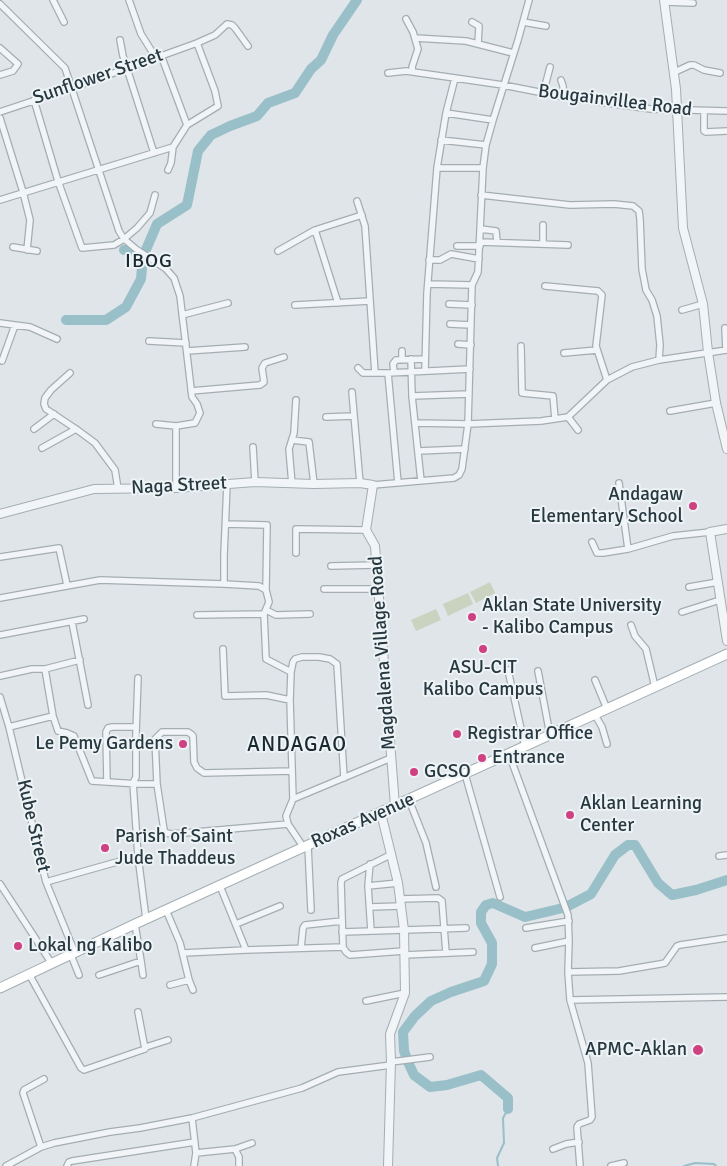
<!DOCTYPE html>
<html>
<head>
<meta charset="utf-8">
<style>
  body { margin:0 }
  canvas { display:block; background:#dfe5e8 }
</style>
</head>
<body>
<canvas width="727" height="1166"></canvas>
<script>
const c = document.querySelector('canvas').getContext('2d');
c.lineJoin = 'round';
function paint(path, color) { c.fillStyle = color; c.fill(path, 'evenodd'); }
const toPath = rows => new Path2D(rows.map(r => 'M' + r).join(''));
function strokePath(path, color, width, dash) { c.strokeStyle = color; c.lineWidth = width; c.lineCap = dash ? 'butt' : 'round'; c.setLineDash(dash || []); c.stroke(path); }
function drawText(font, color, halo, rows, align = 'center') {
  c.font = font + ' Signika,sans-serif'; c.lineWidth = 4; c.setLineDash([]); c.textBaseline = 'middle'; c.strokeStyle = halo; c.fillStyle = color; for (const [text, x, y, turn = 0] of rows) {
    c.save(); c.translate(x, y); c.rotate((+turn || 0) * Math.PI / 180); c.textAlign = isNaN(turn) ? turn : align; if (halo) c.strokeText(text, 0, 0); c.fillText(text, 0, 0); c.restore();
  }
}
const green = toPath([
  [490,582,495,593,476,603,470,592],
  [468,593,473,604,448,616,443,604],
  [436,609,441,620,416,631,411,620]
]);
const stream = toPath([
  [498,1166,497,1158,504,1143,503,1118,508,1109],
  [684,1166,695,1163,714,1164,716,1166]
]);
const river = toPath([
  [124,250,133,250,143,258],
  [145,252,157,224,187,205,198,151,211,135,230,126,257,116,268,103,295,93,311,69,321,60,333,35,357,0],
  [66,320,106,320,126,307,141,279,143,256],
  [568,906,591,894,615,855,628,845,635,845,658,883,672,895,696,890,727,880],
  [407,1059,404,1051,403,1032,415,1016,431,1001,451,992,484,981,492,964,492,943,481,923,481,912,486,905,493,903,525,917,563,908],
  [408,1062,414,1075,430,1087,447,1085,481,1075,508,1098,508,1109]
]);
const minor = toPath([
  [53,0,64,22],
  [129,0,141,34,156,58],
  [665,2,693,3],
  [0,4,65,68,119,231,124,239,136,249,166,269,174,278,180,296,192,397,197,404,200,413,195,423,176,426,176,488],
  [406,19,413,32,418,49,412,67,413,72],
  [472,22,479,26,478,44],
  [523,22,546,26],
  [415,38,466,41,513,53],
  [120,40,123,56,154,153],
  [0,48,18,64,13,71,0,75],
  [161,55,187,125],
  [674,71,677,71,690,65,694,65,704,70,720,73],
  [388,73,406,71,455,78,503,85,564,97,651,109,727,111],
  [561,80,563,86,564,97],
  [543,94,550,67],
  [34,100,58,181,82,248,114,245,124,239,137,228,150,213,155,195],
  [704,111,704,131,706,132,727,131],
  [0,112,72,88,197,43,215,35,227,24,232,25,235,28,248,46],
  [446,113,493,120],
  [0,118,23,192,30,220,27,250],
  [441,140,486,145],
  [437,168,483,168],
  [168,170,171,163,173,147,187,125,218,106,215,91,197,43],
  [481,195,570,205,614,204,633,206,639,211,640,219,642,269,646,290,652,300,657,316,660,345,659,360],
  [0,200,173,147],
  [357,201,365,226,375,373,388,373],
  [481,229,496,231,497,242],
  [315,230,338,303],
  [480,242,568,245],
  [543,244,543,225],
  [457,246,480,246],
  [13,247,37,251],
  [278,251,315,230,362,215],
  [429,260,440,260,451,254,479,259],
  [428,284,472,285],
  [545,286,598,291,602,295,596,346,607,380],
  [449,304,472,305],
  [295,305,370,301],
  [682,310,703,304],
  [182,315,228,303],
  [0,323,30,327,57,339],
  [450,324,471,325],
  [725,328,726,350],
  [149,341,186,343],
  [458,344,471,345],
  [521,346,522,393,553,396,555,419],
  [187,351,245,347],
  [564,353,597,350],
  [411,359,412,396,421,481],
  [402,360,402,351],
  [2,361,15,325],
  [358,368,363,373,375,373],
  [425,371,427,293,437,168,446,113,455,78],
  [394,372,393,364,396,360,425,359],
  [70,373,51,390,45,398,44,404,46,409,76,429,95,443,115,470,118,489],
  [191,391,260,385,264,382,262,368,265,363,284,357],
  [352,392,360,483],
  [412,396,469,394],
  [670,411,716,403],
  [326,417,354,416],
  [568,417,578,430],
  [416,423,468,424,541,421,568,417,607,380,632,367,659,360,727,350],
  [156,424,176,426],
  [34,429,54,414],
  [292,440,309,442,314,484],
  [253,447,255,482],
  [42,448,76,429],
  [418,451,465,449],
  [398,483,388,373,470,369],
  [619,483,628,549],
  [292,484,289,449,294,433,296,400],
  [373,485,454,478,459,475,462,469,468,424,472,285,478,272,483,168,486,145,493,120,518,40,529,0],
  [226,524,267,525,266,590],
  [592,542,597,553,603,553,628,549,673,536,710,532],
  [296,553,296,529,366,530],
  [0,557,59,548,67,585],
  [331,566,376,565],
  [224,584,224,555,227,484],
  [689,587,718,582],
  [324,589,378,589],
  [0,598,100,580,224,584,259,586,266,590,269,602,264,614],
  [266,610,276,615,310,614],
  [682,612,720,600],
  [197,615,264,614,266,659,291,672],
  [72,622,88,705],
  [631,625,635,636,646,649,655,687],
  [0,635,84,619],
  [223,649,225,696,266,695,290,700],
  [45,669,53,716,58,731,67,733,74,736,92,781,139,784,157,784],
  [508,670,525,747],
  [538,671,550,735],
  [0,676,32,669,45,669,80,660],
  [595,680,607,709],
  [0,697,9,727,46,882,75,953],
  [595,715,602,727,607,744],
  [9,727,53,716],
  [509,754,568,915,569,941,568,972,570,1000,727,997],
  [292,771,204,773,197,768,194,762,193,736,191,734,188,732,162,732,155,739,157,784,164,830,166,833,172,834,288,824,286,816,293,799,391,758],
  [465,774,500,897],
  [107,782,106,732,108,728,112,727,136,727],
  [133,783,138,856,146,919],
  [133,783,136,777,136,733,138,678],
  [293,799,290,700,291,672,293,662,295,659,302,657,319,657,330,659,337,664,344,778],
  [409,800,426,843,436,887],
  [288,824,304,848],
  [308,846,311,910],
  [392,854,342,879,341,883,343,947,346,952,350,955,404,951],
  [719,856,727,855],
  [370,864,368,886,371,931],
  [46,882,138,856],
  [0,884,52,964],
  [220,886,246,950,343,947],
  [368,886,398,883],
  [400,899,438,898,442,901,446,953],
  [370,907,401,906],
  [166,910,180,943,189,980,170,985],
  [236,924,280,906],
  [526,928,569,921],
  [342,932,466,928],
  [301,948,303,928,305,925,342,921],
  [535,948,569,941],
  [183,953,246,950],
  [71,955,79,975],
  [404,955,473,952],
  [141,961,143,975],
  [568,972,619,971,660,964,665,963,677,946,680,945,727,938],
  [29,974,81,1068,84,1070,145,1049,138,1012],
  [99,975,141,961,135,924],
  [189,980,193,990],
  [570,1000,588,1063,592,1117,590,1120,579,1124,577,1127,580,1166],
  [366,1001,405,993],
  [146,1047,168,1040],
  [391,1062,430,1057],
  [192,1118,196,1153,194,1166],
  [41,1147,23,1093,24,1090,44,1079],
  [235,1149,252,1143],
  [553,1149,566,1144,579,1142],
  [196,1153,235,1149,239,1157,239,1166],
  [6,1166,41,1147,54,1143,110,1132,140,1128,192,1118,302,1088,338,1072,391,1065],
  [67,1166,69,1162,72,1161,195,1142],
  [611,1166,624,1163]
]);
const tertiary = toPath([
  [664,0,676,89,683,228,703,304,708,352,716,403,727,449],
  [0,514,94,489,176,488,255,482,314,484,360,483,373,485,366,530,375,546,395,806],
  [727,529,710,532,727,641],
  [381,813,398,883,404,930,405,993,390,1034,391,1062,388,1166]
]);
const secondary = toPath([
  [0,988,135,924,727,654]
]);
const markers = [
  [693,506,5,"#d04182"],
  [472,617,5,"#d04182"],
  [483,649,5,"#d04182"],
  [457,734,5,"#d04182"],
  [183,744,5,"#d04182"],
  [482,758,5,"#d04182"],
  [414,772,5,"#d04182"],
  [570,815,5,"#d04182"],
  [105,848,5,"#d04182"],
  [18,946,5,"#d04182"],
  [698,1050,6,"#d04182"]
];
const streetNames = [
  ["Sunflower Street",98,77,-19],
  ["Bougainvillea Road",615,101,7],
  ["Naga Street",179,486,-3],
  ["Magdalena Village Road",383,653,-94],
  ["Roxas Avenue",363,821,-24],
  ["Kube Street",33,826,77]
];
const poiNames = [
  ["Andagaw",683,495,"right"],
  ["Elementary School",683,517,"right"],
  ["Aklan State University",482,606],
  ["- Kalibo Campus",482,628],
  ["ASU-CIT",483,668,"center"],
  ["Kalibo Campus",483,690,"center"],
  ["Registrar Office",467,734],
  ["Le Pemy Gardens",173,744,"right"],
  ["Entrance",492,758],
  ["GCSO",424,772],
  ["Aklan Learning",580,804],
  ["Center",580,826],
  ["Parish of Saint",115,837],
  ["Jude Thaddeus",115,859],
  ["Lokal ng Kalibo",28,946],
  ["APMC-Aklan",687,1050,"right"]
];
const neighbourhoodNames = [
  ["IBOG",149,262]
];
const quarterNames = [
  ["ANDAGAO",297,745]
];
paint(green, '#cad2c0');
strokePath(stream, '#99bfc9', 2);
strokePath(river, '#99bfc9', 10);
strokePath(minor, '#a4aeb2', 8);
strokePath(tertiary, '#a4aeb2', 10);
strokePath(secondary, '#a4aeb2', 11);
strokePath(minor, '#f2f5f7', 5.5);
strokePath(tertiary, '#f2f5f7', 8);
strokePath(secondary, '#fff', 9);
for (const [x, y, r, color] of markers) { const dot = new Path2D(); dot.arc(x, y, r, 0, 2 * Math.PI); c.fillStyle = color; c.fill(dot); strokePath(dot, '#eef4f6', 2); }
drawText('19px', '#273840', '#eef4f6', streetNames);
drawText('19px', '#273840', '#eef4f6', poiNames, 'left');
c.letterSpacing = '1px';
drawText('20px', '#1a2830', '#eef4f6', neighbourhoodNames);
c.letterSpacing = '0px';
c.letterSpacing = '1px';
drawText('21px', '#1a2830', '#eef4f6', quarterNames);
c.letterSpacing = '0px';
</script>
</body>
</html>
